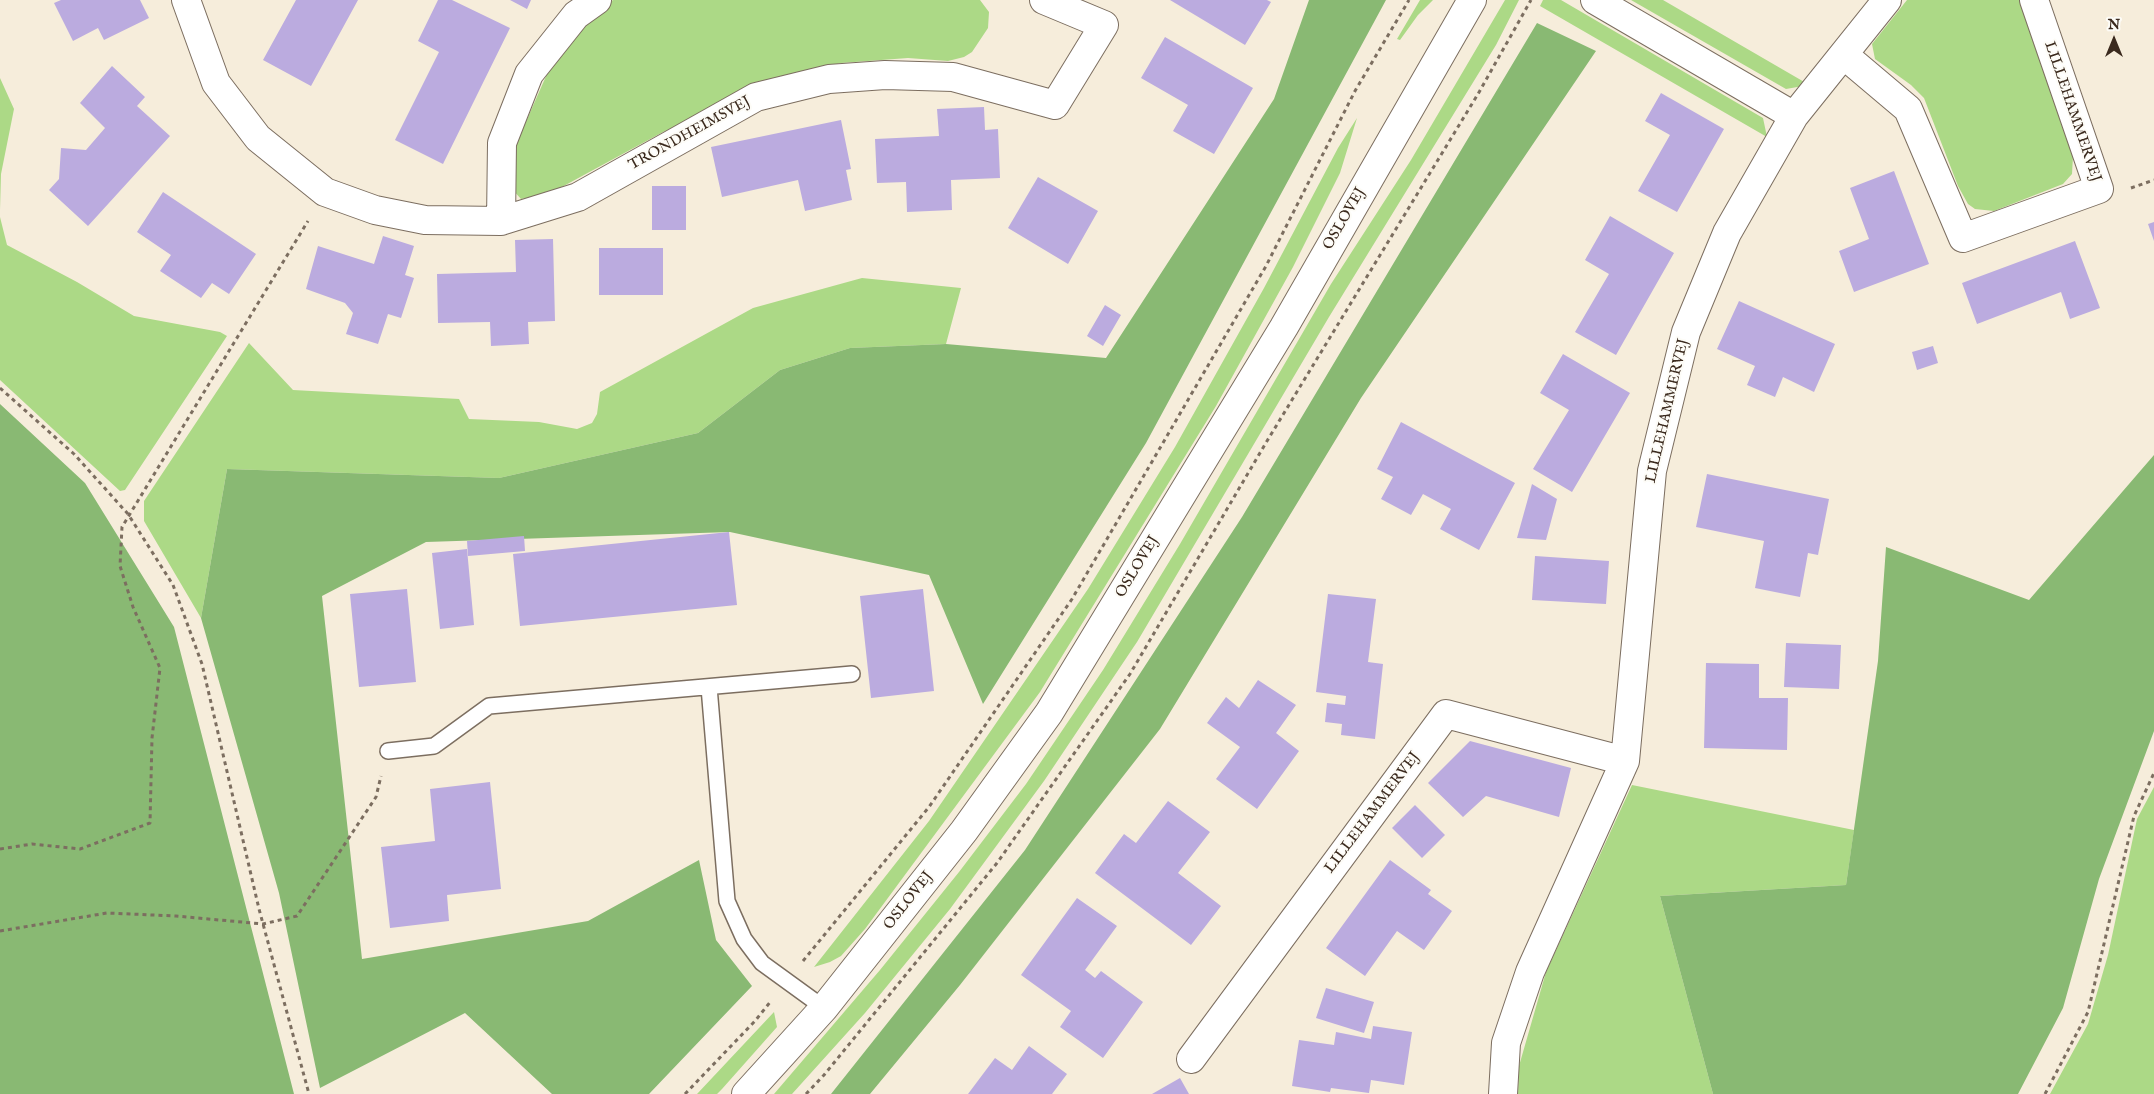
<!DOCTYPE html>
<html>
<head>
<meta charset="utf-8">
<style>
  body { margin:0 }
  #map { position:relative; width:2154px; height:1094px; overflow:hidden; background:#f6eddb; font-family:"IM FELL English",serif }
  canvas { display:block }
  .north { position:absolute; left:2089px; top:15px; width:50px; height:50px; -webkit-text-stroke:4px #fdfcf7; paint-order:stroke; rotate:0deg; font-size:14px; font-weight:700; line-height:20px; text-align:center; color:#3b2a1e }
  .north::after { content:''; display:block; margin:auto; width:18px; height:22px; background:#3b2a1e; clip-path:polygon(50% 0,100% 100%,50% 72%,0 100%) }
</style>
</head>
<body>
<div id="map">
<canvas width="2154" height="1094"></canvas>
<div class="north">N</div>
</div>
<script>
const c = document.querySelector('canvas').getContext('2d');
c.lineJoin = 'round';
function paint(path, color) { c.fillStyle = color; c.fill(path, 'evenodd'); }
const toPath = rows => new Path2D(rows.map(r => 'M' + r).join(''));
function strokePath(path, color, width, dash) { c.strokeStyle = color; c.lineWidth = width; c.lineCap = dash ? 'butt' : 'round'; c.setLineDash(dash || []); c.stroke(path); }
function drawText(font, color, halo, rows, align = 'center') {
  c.font = font + ' "IM FELL English",serif'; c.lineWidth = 4; c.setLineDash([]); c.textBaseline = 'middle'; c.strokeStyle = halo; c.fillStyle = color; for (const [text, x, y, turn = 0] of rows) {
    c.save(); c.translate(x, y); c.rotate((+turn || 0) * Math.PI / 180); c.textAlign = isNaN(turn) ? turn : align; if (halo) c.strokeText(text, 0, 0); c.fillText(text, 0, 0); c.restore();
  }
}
const green = toPath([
  [613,0,980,0,989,12,988,28,972,52,964,57,948,61,908,58,841,63,774,81,663,132,549,194,521,199,512,189,517,142,547,74,585,24],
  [1420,0,1433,0,1418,15,1400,40,1397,39],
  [1505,0,1519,0,1496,45,1329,317,1137,642,1044,781,950,909,865,1013,792,1094,774,1094,880,970,959,872,1026,784,1103,670,1180,544,1331,284,1411,160],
  [1543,0,1561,0,1763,118,1767,137,1540,6],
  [1631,0,1663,0,1806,83,1803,86,1786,89],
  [1907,0,2020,0,2071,138,2073,156,2072,174,2063,184,1994,211,1975,209,1968,204,1958,186,1924,98,1911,85,1875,59,1872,44],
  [0,78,14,109,1,174,0,210],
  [1357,118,1340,173,1293,267,1216,406,1040,692,865,929,841,956,830,962,814,967,929,821,1088,589,1175,447,1264,288,1338,148],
  [0,217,7,245,77,282,134,316,220,332,227,336,125,490,120,491,0,380],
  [862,278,961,288,946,344,850,348,780,370,698,433,499,478,227,469,201,618,144,521,144,501,249,343,293,390,459,399,469,419,539,422,577,429,592,423,597,414,600,392,753,308],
  [1632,785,1854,830,1846,885,1660,896,1713,1094,1518,1094,1519,1066,1546,972],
  [2154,787,2154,1094,2050,1094,2088,1024,2108,955,2137,819],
  [774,1012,777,1027,722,1089,717,1094,697,1094]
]);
const forest = toPath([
  [1309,0,1386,0,1146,443,983,704,929,575,730,532,426,542,322,596,362,959,588,921,699,860,716,940,752,986,649,1094,552,1094,465,1013,320,1088,279,893,201,618,227,469,499,478,698,433,780,370,850,348,946,344,1106,358,1274,99],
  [1537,23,1596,51,1361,398,1160,729,960,985,870,1094,831,1094,1025,850,1242,517],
  [0,404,85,483,174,627,294,1094,0,1094],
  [2154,455,2154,731,2099,879,2063,1008,2018,1094,1713,1094,1660,896,1846,885,1878,661,1886,547,2029,600]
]);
const building = toPath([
  [61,0,140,0,149,18,104,40,98,28,73,41,54,3],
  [296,0,358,0,311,86,263,60],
  [438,0,452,0,510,28,443,164,395,140,439,52,418,41],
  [510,0,531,0,527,9],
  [1170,0,1267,0,1271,2,1245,45],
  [1165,37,1253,88,1214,154,1173,131,1188,105,1141,78],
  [112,66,145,97,137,106,170,136,88,226,49,190,59,179,61,148,86,150,105,128,80,103],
  [1661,93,1724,129,1677,212,1638,191,1670,135,1645,121],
  [984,107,985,130,998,129,1000,178,951,180,952,210,907,212,906,182,877,183,875,139,939,136,937,109],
  [841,120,851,169,846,170,852,200,805,211,798,180,722,197,711,147],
  [1894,171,1929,264,1854,292,1839,251,1869,239,1850,188],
  [1038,177,1098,211,1068,264,1008,228],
  [652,186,686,186,686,230,652,230],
  [163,192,256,254,229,294,212,283,201,298,160,271,171,255,137,232],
  [1610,216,1674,253,1616,355,1575,332,1609,274,1585,260],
  [2154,222,2154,241,2148,224],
  [383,236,414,246,405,275,414,278,401,318,388,314,378,344,346,334,353,313,345,303,306,289,318,246,374,264],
  [553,239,555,321,528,322,529,344,491,346,490,322,438,323,437,274,516,272,515,240],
  [2075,241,2100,308,2070,319,2061,292,1977,324,1962,283],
  [599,248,663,248,663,295,599,295],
  [1739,301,1835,344,1814,392,1783,377,1775,397,1747,385,1755,366,1717,349],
  [1105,305,1121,315,1103,346,1087,336],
  [1933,346,1938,363,1917,370,1912,352],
  [1563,354,1630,393,1572,492,1533,469,1569,410,1540,393],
  [1401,422,1515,483,1479,550,1440,529,1451,509,1423,494,1411,515,1381,499,1393,477,1377,469],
  [1707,474,1829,499,1818,555,1808,553,1800,597,1755,588,1764,541,1696,527],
  [1532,484,1557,499,1546,540,1517,538],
  [729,532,737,605,520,626,513,554],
  [524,536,525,551,468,556,467,541],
  [467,549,474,625,440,629,432,553],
  [1535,556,1609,561,1606,604,1532,600],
  [407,589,416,682,359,687,350,594],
  [923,589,934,691,871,698,860,596],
  [1328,594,1376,599,1368,662,1383,664,1375,739,1341,735,1342,724,1325,722,1327,703,1345,705,1346,696,1316,692],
  [1786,643,1841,645,1839,689,1784,687],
  [1706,663,1759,664,1759,698,1788,698,1787,750,1704,748],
  [1258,680,1296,705,1276,733,1299,751,1257,809,1216,779,1240,747,1207,723,1226,697,1239,708],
  [1470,741,1571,768,1559,817,1486,796,1463,817,1428,783],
  [490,782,501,889,447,895,449,921,390,928,381,847,435,841,430,789],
  [1168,801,1210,832,1178,873,1221,906,1191,945,1095,873,1124,834,1136,843],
  [1415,805,1445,835,1422,858,1392,828],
  [1390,860,1431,890,1428,894,1452,911,1424,950,1397,931,1365,976,1326,948],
  [1077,898,1117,926,1085,970,1095,978,1101,971,1143,1002,1103,1058,1060,1027,1071,1011,1021,975],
  [1326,988,1374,1002,1364,1033,1316,1018],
  [1373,1026,1412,1032,1404,1085,1371,1080,1369,1093,1331,1088,1330,1092,1292,1086,1299,1040,1334,1045,1336,1032,1371,1039],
  [1029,1046,1067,1074,1052,1094,968,1094,995,1058,1012,1070],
  [1180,1078,1189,1094,1152,1094]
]);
const path = toPath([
  [2131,188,2154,180],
  [0,388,74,454,128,514,173,585,202,664,259,909,309,1094],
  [0,849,32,844,80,849,150,823,152,738,160,668,133,607,120,566,122,527,308,221],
  [0,931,107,913,176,916,263,924,297,916,376,797,381,776],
  [803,961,929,807,1072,599,1266,266,1355,91,1409,0],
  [685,1094,755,1021,771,1001],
  [806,1094,824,1075,997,863,1130,674,1267,441,1478,94,1531,0],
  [2045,1094,2088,1012,2134,816,2154,773]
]);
const service = toPath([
  [709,687,727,901,744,939,762,963,824,1008],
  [388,751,434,746,489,706,852,674]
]);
const minor = toPath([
  [186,0,216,83,258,138,325,192,375,210,425,220,501,221,578,197,756,97,829,79,885,75,953,77,1055,105,1104,25,1044,0],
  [1595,0,1794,116],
  [1844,55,1908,109,1963,238,2099,189,2034,0],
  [501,221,502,143,529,74,576,15,597,0],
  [1191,1059,1446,714,1625,761],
  [1503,1094,1506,1043,1530,972,1625,761,1652,471,1686,332,1727,233,1794,116,1887,0]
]);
const tertiary = toPath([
  [746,1094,824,1008,964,831,1049,713,1284,327,1472,0]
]);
const streetNames = [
  ["LILLEHAMMERVEJ",2072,112,71],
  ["TRONDHEIMSVEJ",690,134,-29],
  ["OSLOVEJ",1345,219,-60],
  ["LILLEHAMMERVEJ",1668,411,-77],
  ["OSLOVEJ",1138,567,-59],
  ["LILLEHAMMERVEJ",1373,813,-53],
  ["OSLOVEJ",909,901,-52]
];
paint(green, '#acd986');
paint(forest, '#89b973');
paint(building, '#bbabdf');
strokePath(service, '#7c6e60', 18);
strokePath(minor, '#7c6e60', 30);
strokePath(tertiary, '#7c6e60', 30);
strokePath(path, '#7c6e60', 3, [4, 4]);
strokePath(service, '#fff', 15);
strokePath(minor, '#fff', 28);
strokePath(tertiary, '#fff', 28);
drawText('15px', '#3b2a1e', '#fdfcf7', streetNames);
</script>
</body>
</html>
